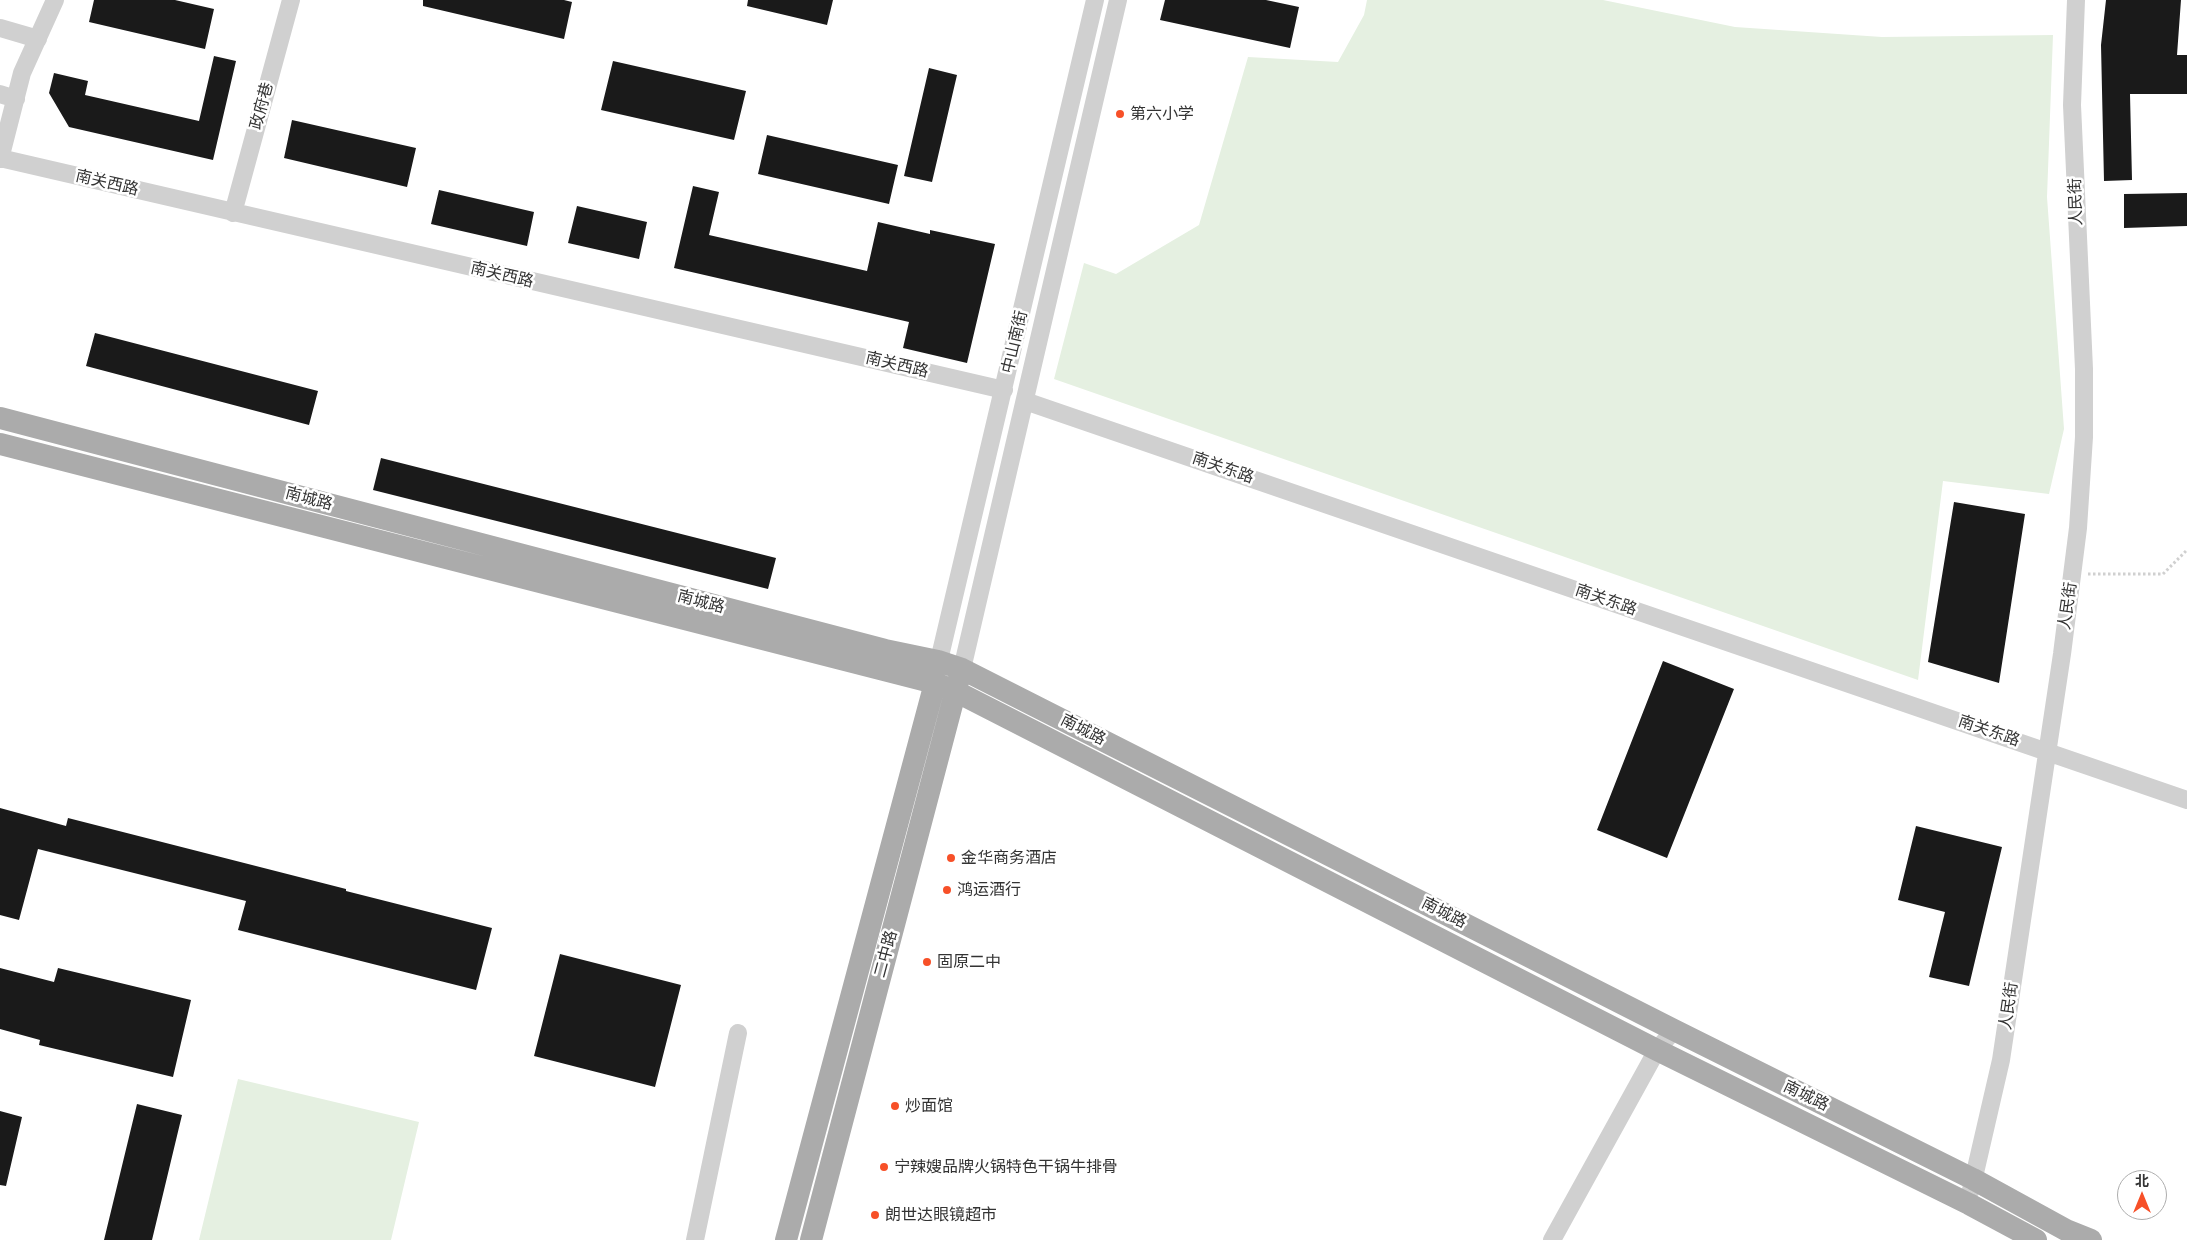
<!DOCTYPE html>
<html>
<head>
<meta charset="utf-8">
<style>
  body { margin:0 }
  #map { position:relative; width:2187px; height:1240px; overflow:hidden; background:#fff; font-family:"Work Sans","Noto Sans SC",sans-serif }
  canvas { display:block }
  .north { position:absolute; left:2117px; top:1170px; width:50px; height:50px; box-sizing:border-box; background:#fff; border:1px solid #adadad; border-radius:50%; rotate:0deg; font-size:14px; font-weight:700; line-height:20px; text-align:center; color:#333 }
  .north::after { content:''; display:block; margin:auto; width:18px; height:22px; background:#f75028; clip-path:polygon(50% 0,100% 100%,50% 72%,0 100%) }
</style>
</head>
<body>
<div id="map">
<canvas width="2187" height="1240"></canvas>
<div class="north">北</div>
</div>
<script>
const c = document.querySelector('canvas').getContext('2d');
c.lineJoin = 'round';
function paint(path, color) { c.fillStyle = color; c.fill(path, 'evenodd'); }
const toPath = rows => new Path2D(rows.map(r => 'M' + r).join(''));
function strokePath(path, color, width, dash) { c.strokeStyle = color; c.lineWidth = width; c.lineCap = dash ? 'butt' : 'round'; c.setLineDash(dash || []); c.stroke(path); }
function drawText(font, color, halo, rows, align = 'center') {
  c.font = font + ' "Work Sans","Noto Sans SC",sans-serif'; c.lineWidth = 5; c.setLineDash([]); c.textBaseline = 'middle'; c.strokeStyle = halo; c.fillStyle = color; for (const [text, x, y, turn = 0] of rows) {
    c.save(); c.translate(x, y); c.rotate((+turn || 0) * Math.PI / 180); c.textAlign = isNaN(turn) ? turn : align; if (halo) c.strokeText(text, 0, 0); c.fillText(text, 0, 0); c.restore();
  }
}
const green = toPath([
  [1367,0,1603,0,1735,27,1882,37,2053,35,2047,197,2064,429,2049,494,1943,481,1918,680,1054,379,1084,263,1116,274,1199,225,1248,57,1338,62,1364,15],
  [238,1079,419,1122,391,1240,199,1240]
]);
const building = toPath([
  [94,0,175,0,214,9,205,49,89,22],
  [423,0,564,0,572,2,564,39,423,6],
  [748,0,833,0,827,25,747,6],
  [1165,0,1266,0,1299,7,1290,48,1160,20],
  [2106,0,2181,0,2177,55,2187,55,2187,94,2130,94,2132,180,2104,181,2101,45],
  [214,56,236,61,213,160,69,127,49,93,54,73,88,81,85,95,199,121],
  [613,61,746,91,734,140,601,110],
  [929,68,957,75,932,182,904,176],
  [292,120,416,148,407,187,284,158],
  [767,135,898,165,889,204,758,174],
  [693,186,719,192,709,235,867,271,878,222,930,234,930,230,995,244,967,363,903,348,909,322,674,268],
  [439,190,534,212,527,246,431,224],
  [2187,193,2187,226,2124,228,2124,194],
  [577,206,647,222,639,259,568,243],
  [95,333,318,391,309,425,86,366],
  [381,458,776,558,768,589,373,490],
  [1954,502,2025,514,1999,683,1928,662],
  [1663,661,1734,689,1667,858,1597,830],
  [0,808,66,826,68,818,346,889,346,891,492,928,476,990,238,930,246,901,38,849,19,920,0,915],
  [1916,826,2002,847,1969,986,1929,977,1945,912,1898,900],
  [560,954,681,985,655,1087,534,1056],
  [0,968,54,982,58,968,191,1000,173,1077,39,1045,40,1040,0,1029],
  [137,1104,182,1115,152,1240,104,1240],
  [0,1111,22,1117,6,1186,0,1185]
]);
const path = toPath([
  [2088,574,2163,574,2187,550]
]);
const minor = toPath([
  [0,28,38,39],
  [0,94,16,99],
  [0,158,1004,390],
  [0,159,22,73,55,0],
  [233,213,291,0],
  [1025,401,2187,800],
  [962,669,1118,0],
  [936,673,1095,0],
  [1971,1190,2001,1060,2062,654,2078,528,2084,437,2084,369,2072,105,2076,0],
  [695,1240,738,1033],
  [1552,1240,1657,1050,1674,1030]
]);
const major = toPath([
  [0,418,885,650,938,661,962,669,1674,1030,1973,1179,2066,1230,2091,1240],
  [0,444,935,683,955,691,1657,1050,1969,1204,2036,1240],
  [786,1240,935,683],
  [811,1240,959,678]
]);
const markers = [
  [1120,114,5,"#f75028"],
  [951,858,5,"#f75028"],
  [947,890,5,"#f75028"],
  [927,962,5,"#f75028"],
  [895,1106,5,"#f75028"],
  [884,1167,5,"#f75028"],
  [875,1215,5,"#f75028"]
];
const streetNames = [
  ["政府巷",262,106,-75],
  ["南关西路",107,183,13],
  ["人民街",2076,202,-92],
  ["南关西路",502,275,13],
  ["中山南街",1015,342,-77],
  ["南关西路",897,365,13],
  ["南关东路",1223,468,19],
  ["南城路",309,499,15],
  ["南关东路",1606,600,19],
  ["南城路",701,602,15],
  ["人民街",2068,606,-82],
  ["南城路",1083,730,27],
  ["南关东路",1989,731,19],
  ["南城路",1444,913,27],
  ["二中路",886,954,-75],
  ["人民街",2009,1006,-82],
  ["南城路",1806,1096,26]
];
const poiNames = [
  ["第六小学",1130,114],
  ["金华商务酒店",961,858],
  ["鸿运酒行",957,890],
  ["固原二中",937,962],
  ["炒面馆",905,1106],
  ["宁辣嫂品牌火锅特色干锅牛排骨",894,1167],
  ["朗世达眼镜超市",885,1215]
];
paint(green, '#e5f0e1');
paint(building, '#1a1a1a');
strokePath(path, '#d0d0d0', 3, [2.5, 2.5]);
strokePath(minor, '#d0d0d0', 18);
strokePath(major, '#ababab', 22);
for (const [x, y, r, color] of markers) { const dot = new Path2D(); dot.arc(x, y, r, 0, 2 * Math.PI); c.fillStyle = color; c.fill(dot); strokePath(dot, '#fff', 2); }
drawText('16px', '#333', '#fff', streetNames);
drawText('16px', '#333', '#fff', poiNames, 'left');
</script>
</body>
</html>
